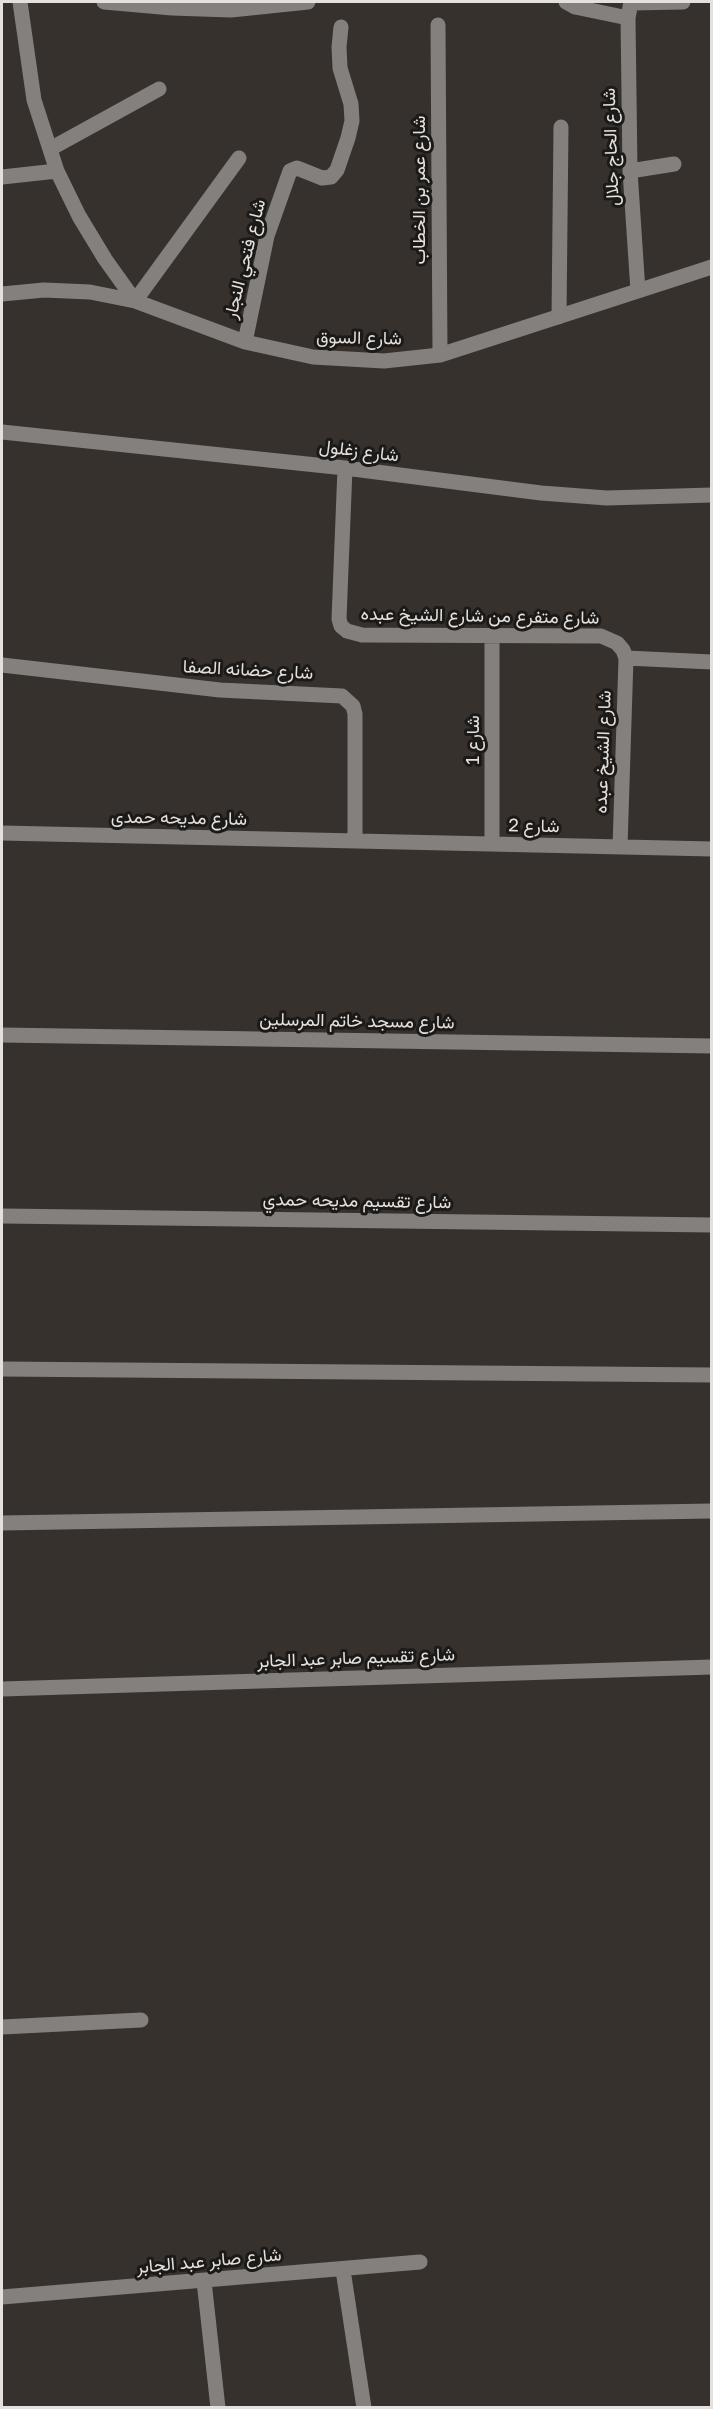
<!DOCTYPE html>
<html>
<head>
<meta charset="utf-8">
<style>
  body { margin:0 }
  #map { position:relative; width:713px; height:2409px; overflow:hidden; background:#37312d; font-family:"Golos Text",sans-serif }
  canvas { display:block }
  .frame { position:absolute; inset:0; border:3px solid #e4e0dd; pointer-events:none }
</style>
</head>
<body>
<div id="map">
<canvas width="713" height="2409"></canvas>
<div class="frame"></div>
</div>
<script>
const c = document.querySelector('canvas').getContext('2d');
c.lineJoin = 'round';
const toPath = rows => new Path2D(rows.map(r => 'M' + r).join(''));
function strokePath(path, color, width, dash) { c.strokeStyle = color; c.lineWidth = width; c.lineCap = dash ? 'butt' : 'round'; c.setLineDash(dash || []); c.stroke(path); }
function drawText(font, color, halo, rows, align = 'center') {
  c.font = font + ' "Golos Text",Vazirmatn,sans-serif'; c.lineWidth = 6; c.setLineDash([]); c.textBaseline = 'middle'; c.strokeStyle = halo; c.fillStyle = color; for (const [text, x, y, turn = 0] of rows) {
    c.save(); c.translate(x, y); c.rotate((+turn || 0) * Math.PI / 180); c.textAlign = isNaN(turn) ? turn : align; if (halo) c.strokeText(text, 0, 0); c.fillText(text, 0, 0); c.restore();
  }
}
const minor = toPath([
  [20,2,34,100,57,171,79,216,105,259,135,301,239,158],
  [104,2,172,8,231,10,308,2],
  [566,2,575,7,628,18],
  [631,2,628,18,630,171,638,291],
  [631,3,683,2],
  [438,25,440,355],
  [50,149,159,89],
  [630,171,674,164],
  [2,177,57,171],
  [2,294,44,290,90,292,135,301,245,342,313,357,384,361,440,355,712,267],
  [559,317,561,127],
  [245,342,267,236,290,171,297,168,322,178,331,177,337,170,348,138,352,121,351,104,340,68,339,47,341,27],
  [2,432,345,468,541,493,607,498,712,495],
  [345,468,339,619,341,626,347,631,362,635,601,636,617,643,623,650,626,658,620,847],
  [626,658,712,662],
  [2,665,220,690,342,696,353,706,355,714,355,841],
  [2,833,712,849],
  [492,844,492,636],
  [2,1035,712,1046],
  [2,1216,712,1225],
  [2,1369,712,1375],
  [2,1523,712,1511],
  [2,1689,712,1667],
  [2,2027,141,2020],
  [343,2270,364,2408],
  [204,2281,218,2408],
  [2,2297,420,2262]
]);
const streetNames = [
  ["شارع الحاج جلال",611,147,-92],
  ["شارع عمر بن الخطاب",419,190,-90],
  ["شارع فتحي النجار",245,259,-76],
  ["شارع السوق",359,338,1],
  ["شارع زغلول",359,451,7],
  ["شارع متفرع من شارع الشيخ عبده",480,616,1],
  ["شارع حضانه الصفا",248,670,3],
  ["شارع 1",473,740,-90],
  ["شارع الشيخ عبده",603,752,-88],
  ["شارع مديحه حمدى",179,818,1],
  ["شارع 2",534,826,1],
  ["شارع مسجد خاتم المرسلين",357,1021,1],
  ["شارع تقسيم مديحه حمدي",357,1201,1],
  ["شارع تقسيم صابر عبد الجابر",356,1658,-2],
  ["شارع صابر عبد الجابر",209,2261,-5]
];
strokePath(minor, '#83807d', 15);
drawText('18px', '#e4e0dd', '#1c1a18', streetNames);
</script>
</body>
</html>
